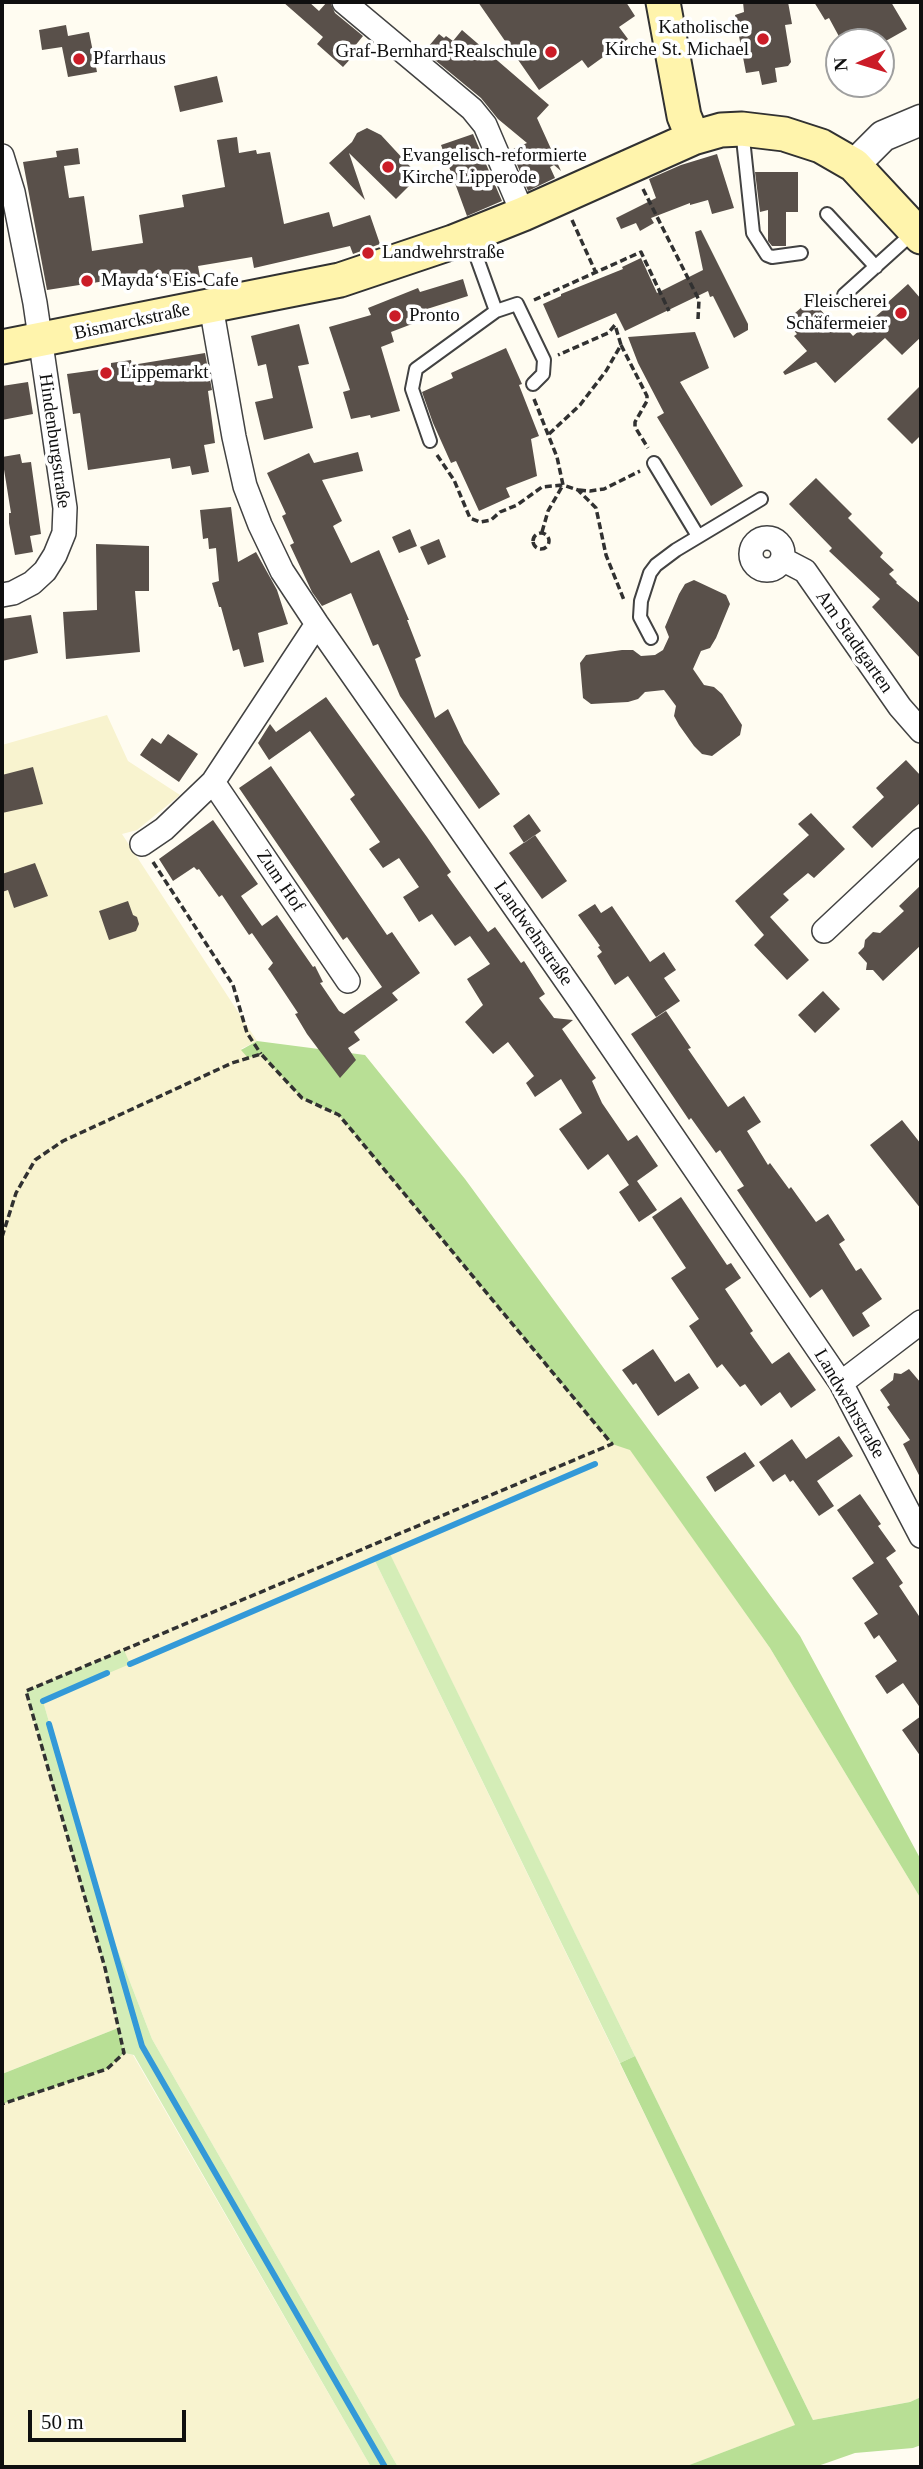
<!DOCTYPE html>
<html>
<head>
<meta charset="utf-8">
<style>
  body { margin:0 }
  #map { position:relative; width:923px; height:2469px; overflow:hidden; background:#fffcf1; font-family:"Times New Roman",serif }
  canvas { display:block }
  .frame { position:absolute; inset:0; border:4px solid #0f0f0f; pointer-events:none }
  .north { position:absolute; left:825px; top:28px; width:70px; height:70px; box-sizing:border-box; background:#fff; border:2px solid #9f9f9f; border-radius:50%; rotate:266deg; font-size:19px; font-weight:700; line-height:28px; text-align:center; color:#0f0f0f }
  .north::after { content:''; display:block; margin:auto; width:24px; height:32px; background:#cb1c27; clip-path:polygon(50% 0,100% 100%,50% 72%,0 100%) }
  .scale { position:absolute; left:28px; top:2410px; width:158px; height:32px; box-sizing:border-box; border:4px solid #0f0f0f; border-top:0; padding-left:9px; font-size:21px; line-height:24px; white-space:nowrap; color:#0f0f0f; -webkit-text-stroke:5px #fff; paint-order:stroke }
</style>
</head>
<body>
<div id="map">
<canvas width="923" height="2469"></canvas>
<div class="frame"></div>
<div class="north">N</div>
<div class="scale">50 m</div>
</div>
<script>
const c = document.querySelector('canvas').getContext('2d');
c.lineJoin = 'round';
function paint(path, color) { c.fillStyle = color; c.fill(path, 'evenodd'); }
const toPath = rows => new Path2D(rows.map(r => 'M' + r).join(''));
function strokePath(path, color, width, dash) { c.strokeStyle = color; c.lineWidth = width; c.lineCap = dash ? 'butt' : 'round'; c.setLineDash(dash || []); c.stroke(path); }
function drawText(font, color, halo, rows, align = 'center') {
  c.font = font + ' "Times New Roman",serif'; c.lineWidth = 7; c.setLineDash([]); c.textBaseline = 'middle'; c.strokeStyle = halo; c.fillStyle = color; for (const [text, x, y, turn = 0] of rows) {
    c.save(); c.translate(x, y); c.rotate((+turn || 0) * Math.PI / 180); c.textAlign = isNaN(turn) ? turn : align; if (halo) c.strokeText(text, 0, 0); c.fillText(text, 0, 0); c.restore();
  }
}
const farmland = toPath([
  [107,715,128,761,180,795,137,830,122,834,257,1041,241,1049,261,1054,302,1098,339,1115,612,1444,630,1449,770,1648,921,1899,921,2397,910,2402,813,2420,389,1553,374,1559,796,2425,684,2467,398,2467,152,2039,105,1917,43,1701,26,1691,105,1968,118,2028,2,2074,2,745],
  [124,2053,133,2055,371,2467,2,2467,2,2104,107,2069]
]);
const green = toPath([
  [389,1552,635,2056,620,2063,374,1559],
  [124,1650,130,1664,43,1701,105,1917,152,2039,398,2467,371,2467,134,2055,124,2053,105,1968,26,1691]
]);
const forest = toPath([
  [257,1041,365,1055,465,1179,800,1636,921,1860,921,1899,770,1648,630,1450,612,1444,339,1115,302,1098,261,1054,248,1058,241,1050],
  [118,2028,124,2053,107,2069,2,2104,2,2074],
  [635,2056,813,2420,910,2402,921,2397,921,2445,913,2448,855,2453,815,2467,684,2467,795,2425,620,2063]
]);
const stream = toPath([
  [130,1664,595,1464],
  [43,1701,107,1673],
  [49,1724,142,2046,385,2467]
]);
const building = toPath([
  [283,2,309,2,319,11,327,2,330,2,335,13,363,36,350,52,354,55,343,67,317,44,323,37],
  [478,2,626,2,635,16,619,27,628,39,588,68,582,60,539,90],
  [743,2,788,2,792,24,785,25,791,62,788,66,775,68,777,82,762,85,759,71,746,73,735,15,744,12],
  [814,2,891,2,907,29,884,42,842,42,829,18,825,20],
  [66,25,68,36,89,32,97,72,68,77,62,47,42,50,39,30],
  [462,30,549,105,537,118,561,171,554,165,550,167,555,178,528,191,511,150,527,143,498,119,481,98,430,56,433,51,428,47,439,34,444,38,446,36,453,41],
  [217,76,223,102,180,112,174,86],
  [367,128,381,135,419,176,396,199,349,153,365,200,329,163,352,142,357,133],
  [473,134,502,201,467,216,441,145],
  [237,137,239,153,256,150,257,154,270,152,284,224,329,212,333,227,370,215,380,244,353,254,350,246,254,268,252,257,198,266,200,277,160,285,157,273,47,290,23,162,57,157,56,151,78,148,80,164,64,166,69,198,84,196,92,251,143,243,139,215,184,207,182,195,225,187,217,140],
  [717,154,734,208,712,214,708,200,690,205,690,203,651,218,654,223,640,231,636,223,621,229,616,218,656,198,649,179,681,165],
  [755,172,798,172,798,212,786,212,786,246,772,246,768,241,768,210,760,212],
  [701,230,748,324,748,330,734,338,713,296,710,297,708,291,625,331,616,313,558,338,543,304,561,296,561,294,623,269,622,267,641,258,657,293,703,270,695,232],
  [463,279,468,296,427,309,428,312,410,320,412,324,391,332,394,342,381,347,400,411,371,418,370,415,351,419,343,392,350,390,329,327,371,315,368,308,418,288,420,292],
  [908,284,921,299,921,337,902,355,885,338,835,383,816,362,785,375,783,372,807,351,794,336,797,334,786,321,811,299,833,324,838,319,853,336,889,305,887,303],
  [299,324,309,364,298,366,313,428,264,440,255,402,273,398,266,364,258,366,251,336],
  [695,332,709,368,680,382,743,486,711,506,657,417,664,413,638,363,628,337],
  [506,348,522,384,519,385,539,436,531,439,537,476,506,488,510,497,479,511,456,461,451,463,433,423,422,392,453,378,451,373],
  [205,353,212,390,208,391,215,443,204,445,209,472,192,475,190,466,172,469,170,458,88,470,80,413,73,414,67,374,111,368,111,363,131,360,132,365],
  [28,382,33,414,2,420,2,386],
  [921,385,921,435,912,444,887,419],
  [358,452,363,471,322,480,342,521,333,526,351,563,379,550,409,620,407,620,421,656,415,659,435,718,448,709,464,743,500,794,479,809,400,696,378,644,373,646,351,593,322,606,312,592,290,545,294,543,282,516,286,514,267,473,309,453,314,463],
  [20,454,22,463,31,462,41,534,30,536,33,552,15,555,9,523,9,513,11,513,2,457],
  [816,478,852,514,848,518,883,553,880,557,894,570,889,574,897,582,896,583,921,604,921,659,872,607,880,599,829,551,832,548,789,504],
  [231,507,238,562,256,552,277,590,288,624,258,633,264,662,244,667,239,649,233,651,221,607,219,607,212,583,219,581,216,548,209,549,208,538,203,539,200,510],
  [410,529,417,546,399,553,392,537],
  [439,539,446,557,428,565,420,547],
  [96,544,149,546,149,591,135,591,140,652,66,659,63,612,97,610],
  [694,580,726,595,730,604,716,638,710,648,701,651,693,669,704,685,714,687,722,694,742,725,740,735,712,756,702,754,694,746,679,725,674,716,676,706,664,690,645,692,638,699,628,702,591,704,583,698,580,663,586,655,622,650,633,650,641,656,655,655,663,650,669,637,665,627,679,594,685,584],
  [31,615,38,653,2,661,2,619],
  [326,697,427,837,451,872,447,875,488,932,495,927,521,963,524,961,545,994,539,998,554,1018,573,1020,562,1029,596,1078,592,1081,602,1103,628,1141,637,1135,658,1166,637,1181,657,1210,639,1222,619,1192,629,1185,608,1154,588,1170,559,1129,582,1113,561,1079,535,1097,526,1083,534,1076,508,1042,493,1054,465,1022,483,1005,467,979,490,964,470,936,455,946,432,914,419,922,403,897,419,887,399,858,383,868,369,849,380,842,350,799,355,795,310,731,269,760,258,743,270,724,276,732],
  [168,734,198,754,179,782,140,755,152,738,161,744],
  [906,760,921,776,921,802,872,848,852,827,884,797,876,788],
  [271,766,387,935,392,932,420,973,392,993,398,1000,354,1032,360,1040,348,1048,356,1060,340,1078,307,1034,295,1014,298,1013,270,971,268,969,273,963,252,933,249,935,222,895,219,897,199,869,197,870,194,867,173,881,159,859,213,820,258,884,241,896,262,926,277,915,313,967,315,966,323,982,320,983,339,1011,344,1014,382,987,347,937,343,940,239,788],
  [33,767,43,804,2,813,2,775],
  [811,813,845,849,814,878,808,873,783,894,789,900,770,917,809,960,787,980,754,945,764,935,735,901,809,835,798,824],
  [529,814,541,831,524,843,513,826],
  [535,835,567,881,542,899,509,853],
  [35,863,48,896,14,908,8,890,2,892,2,874],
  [921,885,921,945,883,981,873,970,866,970,867,963,858,953,864,947,865,940,873,932,880,933,904,911,899,906],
  [128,901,133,915,137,917,139,924,136,931,109,940,99,911],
  [595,904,601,913,612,906,650,962,664,952,676,970,664,978,680,1001,656,1017,628,976,615,985,597,956,602,952,598,947,600,946,578,915],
  [823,991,840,1009,815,1033,798,1015],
  [666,1011,691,1048,688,1049,728,1107,744,1096,761,1122,747,1131,768,1165,770,1163,789,1189,791,1187,816,1222,828,1214,845,1240,839,1244,856,1271,861,1268,882,1299,862,1313,870,1326,853,1337,822,1289,810,1298,737,1190,744,1186,720,1150,716,1153,691,1118,689,1120,631,1034],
  [902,1120,921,1144,921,1209,870,1145],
  [681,1197,727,1265,731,1263,741,1278,725,1289,753,1331,750,1333,772,1364,789,1352,816,1390,791,1408,780,1392,761,1406,745,1384,740,1387,722,1364,717,1368,689,1326,699,1319,671,1278,686,1268,652,1217],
  [653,1349,675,1382,689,1373,699,1388,658,1416,636,1383,633,1385,622,1370],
  [909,1369,921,1383,921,1479,903,1444,910,1440,887,1407,890,1405,880,1390,893,1380,894,1373,901,1374],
  [839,1436,853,1456,817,1481,834,1506,819,1516,793,1480,790,1482,785,1474,773,1482,759,1462,792,1439,806,1459],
  [745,1452,755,1466,715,1492,706,1477],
  [860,1494,881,1524,878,1526,896,1551,886,1558,903,1583,899,1586,921,1619,921,1709,903,1683,887,1694,875,1676,897,1661,879,1635,874,1639,864,1623,878,1614,852,1578,874,1563,837,1510],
  [921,1716,921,1757,902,1730]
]);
const path = toPath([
  [643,189,699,300,698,319],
  [572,220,596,273],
  [534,300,641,252,669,311],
  [621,345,647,396,647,401,635,422,635,427,648,448],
  [534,399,557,457,563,485,578,490,596,508,606,555,624,600],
  [549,434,580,405,606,371,621,345,615,325,608,333,558,355],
  [437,455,454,480,470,518,480,522,491,520,500,512,517,505,542,487,563,485],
  [579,490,590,491,604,489,640,471],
  [542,532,548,511,563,485],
  '533 541a8 8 0 1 1 16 0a8 8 0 1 1-16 0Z',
  [153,862,233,985,247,1033,261,1054],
  [2,1237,16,1193,35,1160,63,1141,232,1063,261,1054,302,1098,339,1115,612,1444,26,1691,105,1968,124,2053,107,2069,2,2104]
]);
const service = toPath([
  [742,129,753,233,767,255,772,257,801,253],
  [827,214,876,267],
  [469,236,496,311,517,304,544,360,543,374,533,384],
  [844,295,915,231],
  [430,441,412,389,416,369,496,311],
  [654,463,698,536],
  [651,638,640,617,641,601,650,573,656,565,676,550,761,499]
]);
const minor = toPath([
  [344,2,472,109,485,125,523,214],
  [2,156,13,192,35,303,65,508,64,533,55,555,45,571,32,583,13,593,2,595],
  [211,306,234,437,245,486,260,525,282,571,317,624,581,1002,841,1383,921,1536],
  '751 554a16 16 0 1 1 32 0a16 16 0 1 1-32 0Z',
  [782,559,805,571,900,707,921,731],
  [213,782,348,981],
  [142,844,164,829,213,782,317,624],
  [824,931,921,840],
  [841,1383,921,1322]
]);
const tertiary = toPath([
  [854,165,883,136,921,120]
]);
const secondary = toPath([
  [663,2,684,116,693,138],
  [2,347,340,280,453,242,523,214,693,138,721,130,742,129,784,134,821,146,854,165,921,237]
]);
const markers = [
  [763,39,7,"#cb1c27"],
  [551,52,7,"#cb1c27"],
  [79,59,7,"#cb1c27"],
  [388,167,7,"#cb1c27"],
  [368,253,7,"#cb1c27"],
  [87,281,7,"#cb1c27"],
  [901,313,7,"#cb1c27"],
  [395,316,7,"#cb1c27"],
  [106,373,7,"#cb1c27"]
];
const poiNames = [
  ["Katholische",749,28,"right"],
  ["Kirche St. Michael",749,50,"right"],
  ["Graf-Bernhard-Realschule",537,52,"right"],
  ["Pfarrhaus",93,59],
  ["Evangelisch-reformierte",402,156],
  ["Kirche Lipperode",402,178],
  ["Landwehrstraße",382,253],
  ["Mayda‘s Eis-Cafe",101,281],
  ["Fleischerei",887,302,"right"],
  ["Schäfermeier",887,324,"right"],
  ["Pronto",409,316],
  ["Lippemarkt",120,373]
];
const streetNames = [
  ["Bismarckstraße",132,322,-12],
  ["Hindenburgstraße",54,441,82],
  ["Am Stadtgarten",854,642,55],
  ["Zum Hof",280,881,56],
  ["Landwehrstraße",533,934,55],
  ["Landwehrstraße",849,1404,60]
];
paint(farmland, '#f8f3cf');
paint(green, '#d4edb7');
paint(forest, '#b8df95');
strokePath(stream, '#3399d8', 6);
paint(building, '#59504a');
strokePath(service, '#424242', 16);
strokePath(minor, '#424242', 26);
strokePath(tertiary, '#424242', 33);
strokePath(secondary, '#313131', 37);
strokePath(path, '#313131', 3.5, [7, 3.5]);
strokePath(service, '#fff', 12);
strokePath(minor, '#fff', 23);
strokePath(tertiary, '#fff', 30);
strokePath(secondary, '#fff4ac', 33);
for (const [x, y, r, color] of markers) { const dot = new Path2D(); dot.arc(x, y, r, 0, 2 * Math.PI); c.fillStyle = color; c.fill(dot); strokePath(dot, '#fff', 2.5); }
drawText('19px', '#0f0f0f', '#fff', poiNames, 'left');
drawText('19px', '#0f0f0f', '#fff', streetNames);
</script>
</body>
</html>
